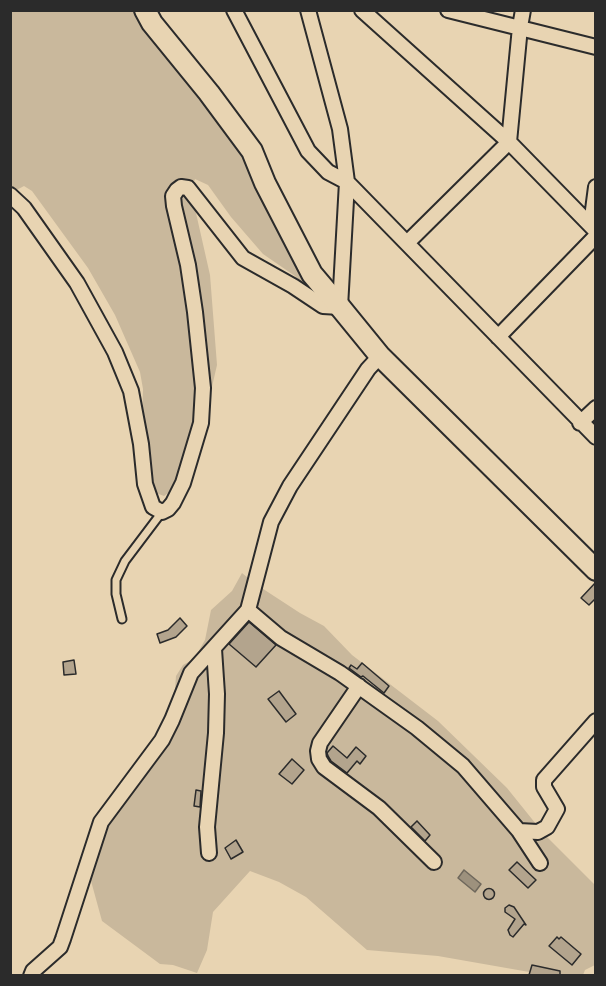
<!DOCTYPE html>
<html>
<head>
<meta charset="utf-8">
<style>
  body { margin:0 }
  #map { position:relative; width:606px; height:986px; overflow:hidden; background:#e8d4b2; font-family:"Shantell Sans",sans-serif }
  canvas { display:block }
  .frame { position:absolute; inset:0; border:12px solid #2b2b2b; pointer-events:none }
</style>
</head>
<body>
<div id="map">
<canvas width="606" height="986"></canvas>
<div class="frame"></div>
</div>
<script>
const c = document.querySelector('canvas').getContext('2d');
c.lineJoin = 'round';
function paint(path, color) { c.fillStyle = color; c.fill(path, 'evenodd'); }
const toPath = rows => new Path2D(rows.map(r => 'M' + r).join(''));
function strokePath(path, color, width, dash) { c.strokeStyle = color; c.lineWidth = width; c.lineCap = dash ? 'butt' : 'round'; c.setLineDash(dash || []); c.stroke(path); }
const green = toPath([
  [11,11,137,11,240,151,306,271,310,298,295,276,263,254,231,217,208,185,195,179,191,191,210,275,217,365,196,456,171,491,164,496,151,491,142,419,143,389,140,372,115,315,88,268,32,191,24,186,11,193],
  [242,573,254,583,300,613,324,626,352,655,438,721,507,788,544,834,595,885,595,965,585,970,583,975,540,975,535,973,438,956,367,950,306,897,279,882,250,871,213,912,207,950,197,973,173,965,160,964,102,921,88,870,95,838,153,743,174,703,176,676,183,665,194,659,205,640,211,610,232,591]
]);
const water = toPath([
  [464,870,481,884,475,892,458,878,464,870]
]);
const building = toPath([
  [596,582,596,598,589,605,581,598,596,582],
  [180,618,187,626,176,637,160,643,157,634,168,630,180,618],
  [249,622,276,645,256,667,229,644,249,622],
  [74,660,76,674,64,675,63,662,74,660],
  [362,663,389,686,384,693,363,676,361,677,349,668,351,665,357,669,362,663],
  [279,691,296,714,286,722,268,699,279,691],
  [333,746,347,758,356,747,366,756,360,764,357,761,347,773,331,761,328,756,327,753,333,746],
  [292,759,304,770,292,784,279,774,292,759],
  [196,790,201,791,200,807,194,806,196,790],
  [417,821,430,835,425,841,411,827,417,821],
  [236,840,243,852,231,859,225,848,236,840],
  [517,862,536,880,528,888,509,870,517,862],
  '483.5 894a5.5 5.5 0 1 1 11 0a5.5 5.5 0 1 1-11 0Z',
  [509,905,514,907,526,925,524,924,513,937,510,935,508,930,515,919,505,912,505,908,509,905],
  [557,937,559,939,561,937,581,954,572,965,549,946,557,937],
  [532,965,560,971,560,975,529,975,532,965]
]);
const lane = toPath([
  [122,619,116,594,116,580,125,561,162,512]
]);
const street = toPath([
  [234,10,308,151,328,172,347,182,596,437],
  [362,10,509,142,596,231],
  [448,10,596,47],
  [596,187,593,210,596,221],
  [10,195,24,208,77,283,115,352,131,391,141,444,145,484,153,507,162,512,168,509,173,503,183,483,201,423,203,388,195,312,188,265,174,206,173,196,177,190,181,187,188,188,243,258,293,286,323,306,340,307,347,182,340,129,308,10],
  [407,243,509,142,520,27,523,10],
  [498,337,596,236],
  [580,423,596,408],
  [248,610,281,638,340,673,417,728,463,766,519,831,540,863],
  [359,686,320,743,318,751,319,759,324,767,379,808,434,862],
  [519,831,538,832,547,827,557,809,544,787,544,780,596,721],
  [209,853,207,827,216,733,217,694,214,649],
  [31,976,33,971,60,947,63,939,101,822,162,740,172,720,191,673,248,610,271,522,290,486,368,369,380,356]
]);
const secondary = toPath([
  [145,10,152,23,209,93,252,151,265,183,312,274,340,307,380,356,596,570]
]);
paint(green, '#c9b89c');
paint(water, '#9d917d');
strokePath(water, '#6f685c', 1.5);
paint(building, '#b3a48d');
strokePath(building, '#2b2b2b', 1.5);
strokePath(lane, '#2b2b2b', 11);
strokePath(street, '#2b2b2b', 18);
strokePath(secondary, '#2b2b2b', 24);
strokePath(lane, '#e8d4b2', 7);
strokePath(street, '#e8d4b2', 14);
strokePath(secondary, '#e8d4b2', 20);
</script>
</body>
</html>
